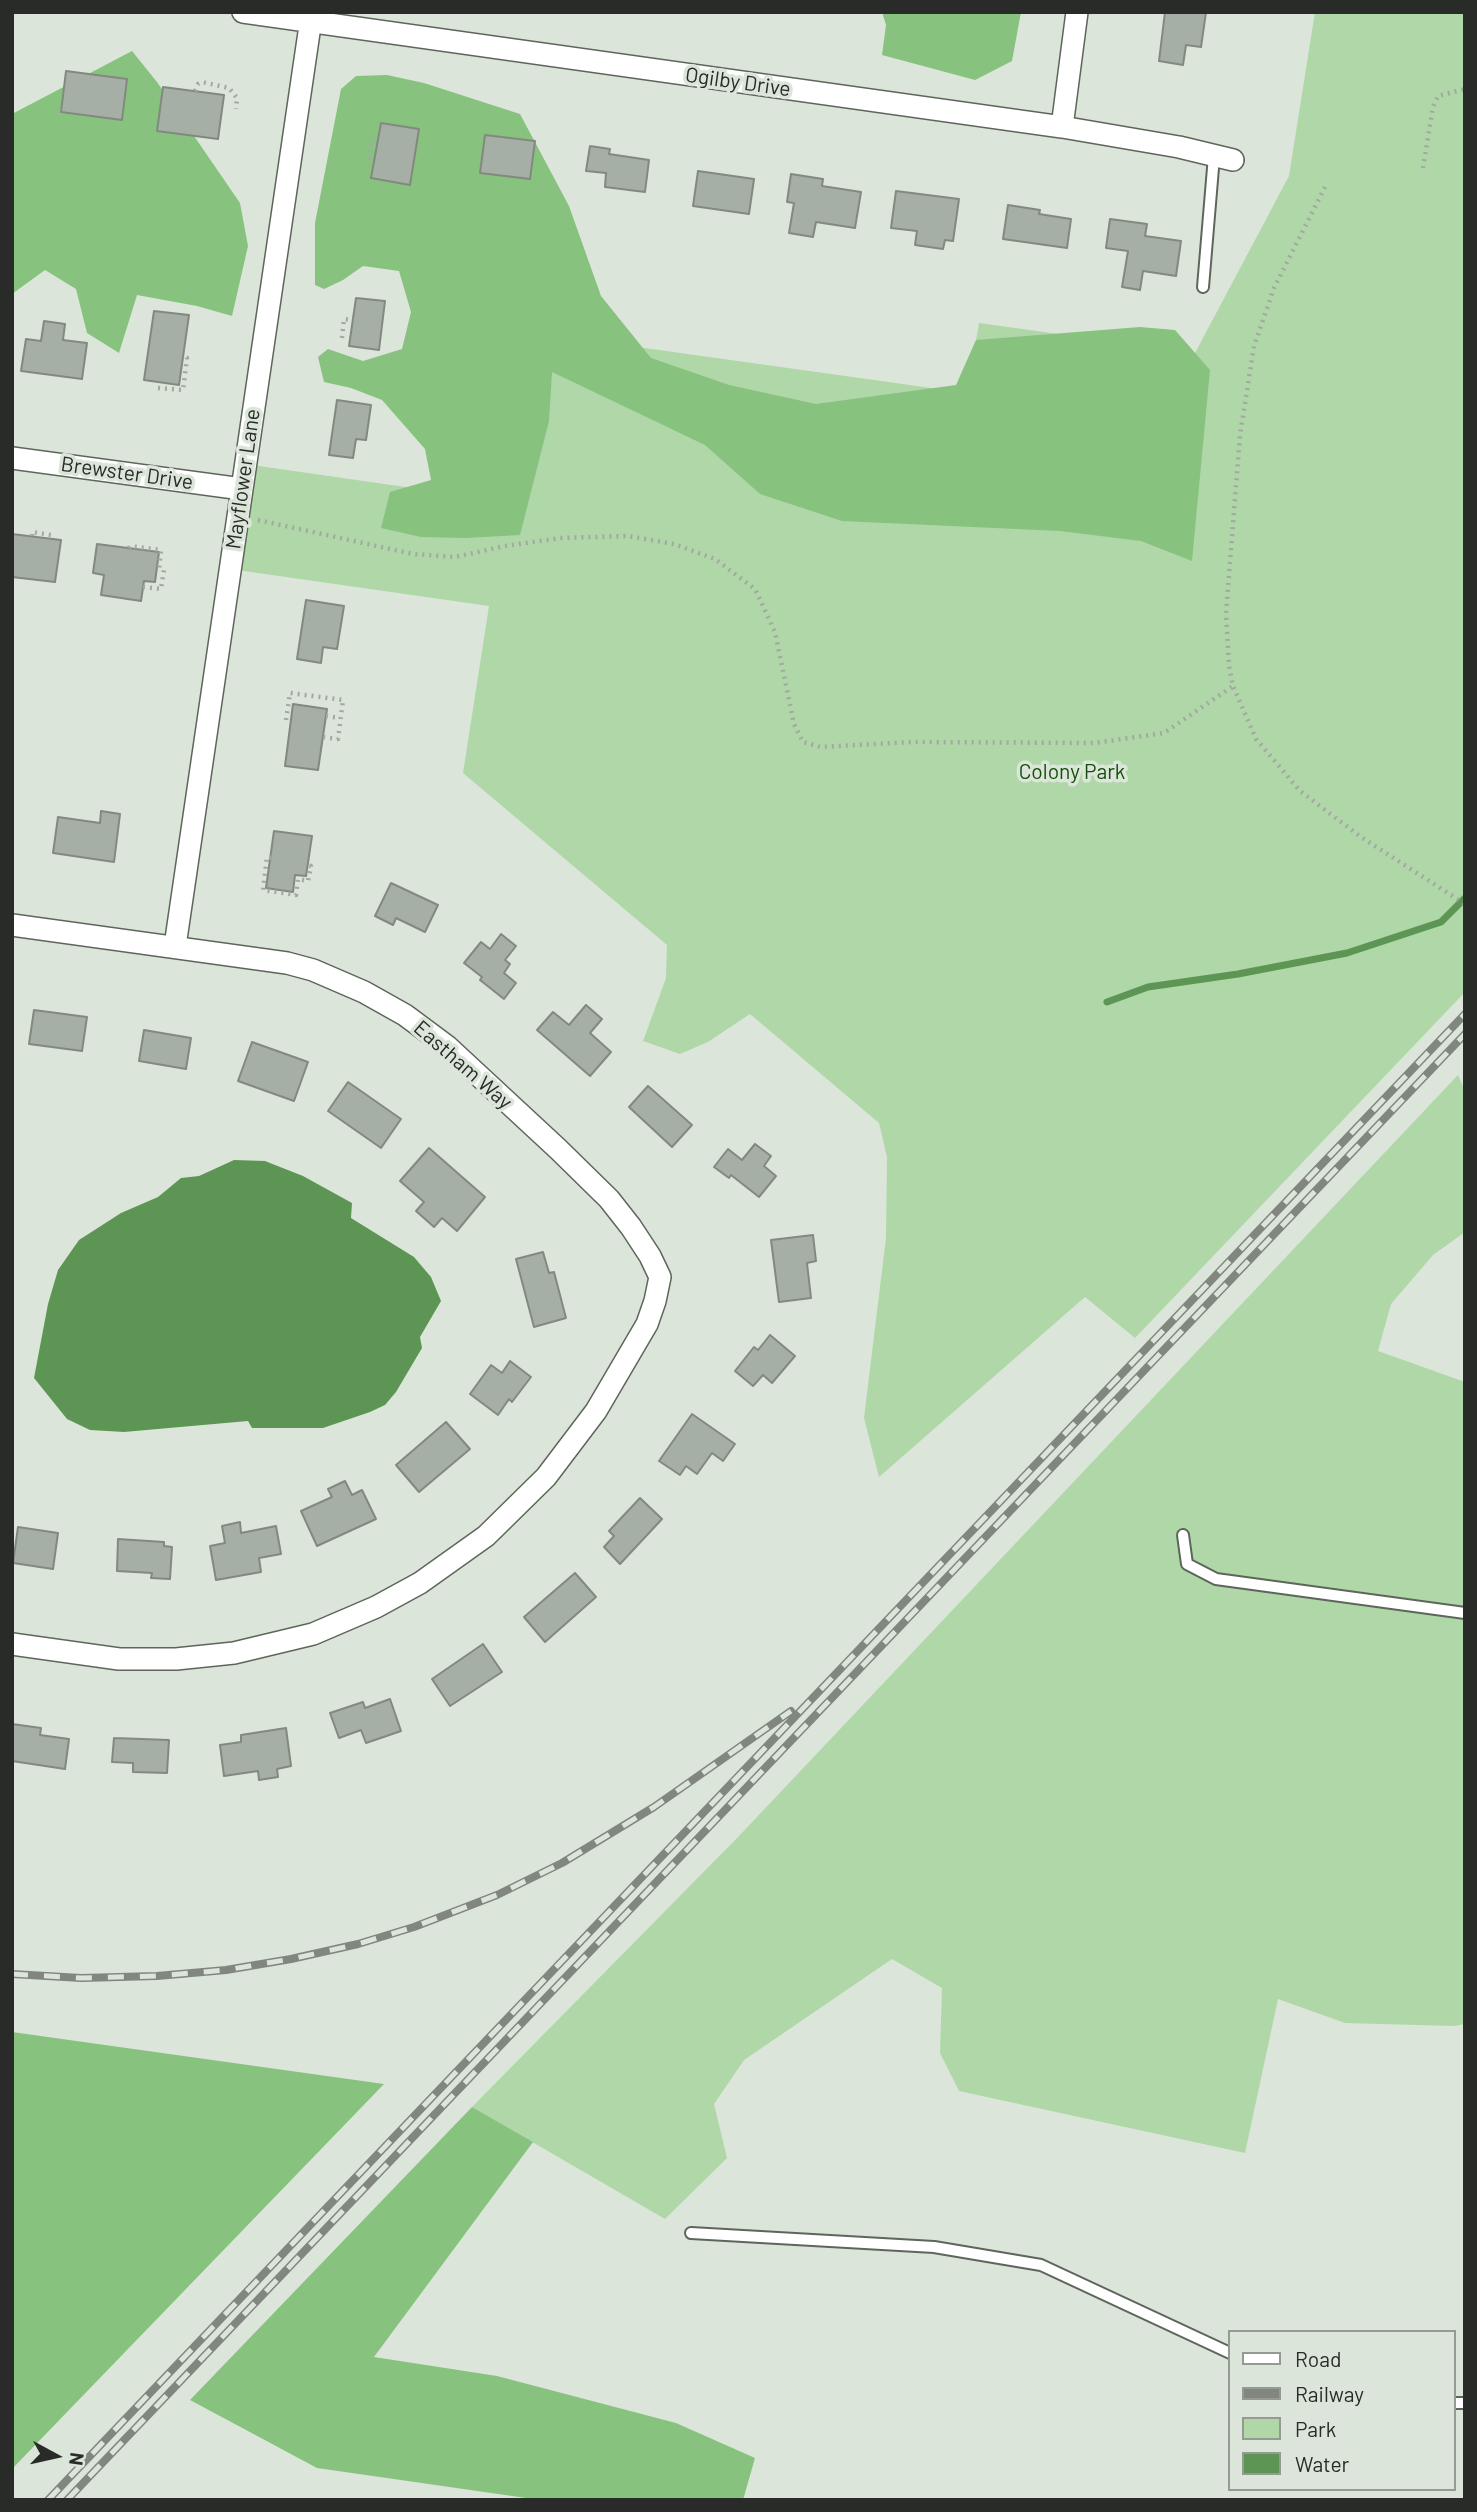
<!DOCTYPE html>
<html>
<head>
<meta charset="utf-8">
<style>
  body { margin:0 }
  #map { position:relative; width:1477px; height:2512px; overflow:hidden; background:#dce5da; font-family:Barlow,sans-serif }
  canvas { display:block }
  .frame { position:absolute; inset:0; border:14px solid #282b27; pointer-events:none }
  .legend { position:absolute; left:1228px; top:2330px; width:228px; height:161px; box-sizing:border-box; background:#dce5da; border:2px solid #949b92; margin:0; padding:9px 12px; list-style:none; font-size:21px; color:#282b27 }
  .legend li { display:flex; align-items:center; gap:14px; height:35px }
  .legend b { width:35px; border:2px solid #949b92 }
  .north { position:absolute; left:21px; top:2421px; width:70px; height:70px; -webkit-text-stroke:5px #dce5da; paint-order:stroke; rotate:98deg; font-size:19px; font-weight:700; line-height:28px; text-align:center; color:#282b27 }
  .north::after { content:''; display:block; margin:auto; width:24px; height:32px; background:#282b27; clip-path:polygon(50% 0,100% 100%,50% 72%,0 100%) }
</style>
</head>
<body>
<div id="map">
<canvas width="1477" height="2512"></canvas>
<div class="frame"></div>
<ul class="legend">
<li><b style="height:9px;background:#fff"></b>Road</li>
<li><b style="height:9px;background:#81877f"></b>Railway</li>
<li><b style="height:19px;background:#afd7a8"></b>Park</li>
<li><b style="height:19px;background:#5d9654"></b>Water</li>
</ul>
<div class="north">N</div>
</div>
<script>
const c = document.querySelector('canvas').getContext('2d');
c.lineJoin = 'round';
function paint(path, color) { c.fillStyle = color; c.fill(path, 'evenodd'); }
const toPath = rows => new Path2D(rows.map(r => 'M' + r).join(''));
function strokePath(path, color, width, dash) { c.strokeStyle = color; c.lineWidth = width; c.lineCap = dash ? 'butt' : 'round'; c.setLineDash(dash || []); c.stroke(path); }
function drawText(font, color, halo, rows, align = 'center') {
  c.font = font + ' Barlow,sans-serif'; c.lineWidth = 7; c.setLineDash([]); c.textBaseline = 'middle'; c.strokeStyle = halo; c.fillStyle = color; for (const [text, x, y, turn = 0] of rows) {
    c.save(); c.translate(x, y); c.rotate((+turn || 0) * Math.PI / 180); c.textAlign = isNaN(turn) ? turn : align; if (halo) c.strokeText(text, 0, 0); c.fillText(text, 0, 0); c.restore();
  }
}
const green = toPath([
  [1315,12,1465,12,1465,992,1135,1338,1085,1297,879,1477,864,1418,886,1238,887,1157,879,1123,750,1014,708,1042,680,1054,643,1041,666,978,667,945,463,773,489,606,230,569,245,464,503,501,530,332,967,393,979,323,1195,353,1289,176],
  [1458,1075,1465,1091,1465,1232,1433,1255,1391,1304,1378,1351,1465,1382,1465,2024,1454,2026,1345,2023,1278,1999,1245,2153,959,2091,940,2053,942,1988,892,1959,744,2060,714,2104,727,2158,665,2219,472,2107,739,1836]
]);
const forest = toPath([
  [882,12,1021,12,1012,61,975,80,882,55,886,25],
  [132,51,157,82,240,203,248,246,232,316,197,306,137,295,119,353,87,333,76,289,45,270,12,294,12,114],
  [387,75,424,83,520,114,569,206,601,296,651,358,729,385,816,404,956,385,976,340,1140,327,1175,330,1210,370,1192,561,1141,541,1060,531,842,521,760,494,705,445,552,372,549,421,520,535,466,538,421,537,381,528,390,492,431,480,425,449,382,400,351,388,324,382,318,357,328,349,363,361,402,349,411,312,399,271,363,266,343,280,324,289,315,285,315,223,341,89,356,76],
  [12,2032,384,2084,12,2469],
  [472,2107,533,2142,374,2357,497,2376,676,2423,755,2458,743,2500,540,2500,317,2468,190,2400]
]);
const water = toPath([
  [234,1160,265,1161,303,1176,352,1203,351,1218,414,1257,431,1277,441,1301,420,1337,422,1348,396,1392,385,1405,370,1412,323,1428,252,1428,248,1421,124,1432,90,1430,67,1419,34,1378,48,1304,58,1270,79,1240,121,1213,158,1197,181,1178,199,1176]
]);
const stream = toPath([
  [1107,1002,1148,987,1238,974,1347,953,1441,922,1465,898]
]);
const building = toPath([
  [1165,12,1206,12,1201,47,1186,45,1183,65,1159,61,1165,12],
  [66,71,127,79,122,120,61,112,66,71],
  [163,87,224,95,218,139,157,131,163,87],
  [381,123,419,129,410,185,371,178,381,123],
  [485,135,535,141,530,179,480,173,485,135],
  [590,146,610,149,609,154,649,160,645,192,605,187,606,173,586,171,590,146],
  [698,171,754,179,749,214,693,206,698,171],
  [791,174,823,179,822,186,861,192,855,228,816,222,813,237,789,233,794,203,787,202,791,174],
  [896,191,959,199,953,241,945,240,943,249,915,245,917,231,891,228,896,191],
  [1008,205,1040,210,1039,214,1071,219,1067,248,1003,239,1008,205],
  [1110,219,1147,224,1145,236,1181,241,1176,276,1143,271,1140,290,1122,287,1128,251,1106,248,1110,219],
  [356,298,385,301,379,350,349,346,356,298],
  [154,311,189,315,179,385,144,380,154,311],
  [44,321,65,324,63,340,87,343,82,379,21,371,26,339,41,341,44,321],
  [337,400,371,405,366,440,356,439,353,458,329,455,337,400],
  [12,534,61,540,55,582,12,577,12,534],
  [97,544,159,552,155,582,144,581,141,601,101,595,104,575,93,573,97,544],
  [306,600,344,606,337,649,323,647,321,663,297,659,306,600],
  [293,704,327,709,318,770,285,766,293,704],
  [101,811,120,814,114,862,53,853,58,817,100,823,101,811],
  [274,831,312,836,306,876,295,875,293,892,266,888,274,831],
  [391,883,438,905,425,932,396,918,393,925,375,916,391,883],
  [501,934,516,946,505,960,510,964,504,973,516,983,504,999,480,980,482,977,464,963,481,942,490,949,501,934],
  [586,1005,602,1019,590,1033,611,1052,590,1076,537,1030,553,1012,569,1025,586,1005],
  [34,1010,87,1017,82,1051,29,1044,34,1010],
  [144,1030,191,1038,186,1069,139,1061,144,1030],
  [252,1042,308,1062,294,1101,238,1081,252,1042],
  [348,1082,401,1119,381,1148,328,1111,348,1082],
  [648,1086,692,1125,672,1147,629,1107,648,1086],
  [755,1144,771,1156,764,1166,776,1176,759,1197,731,1175,729,1178,714,1167,728,1149,742,1160,755,1144],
  [429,1148,485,1197,457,1231,442,1218,434,1227,416,1211,424,1202,400,1181,429,1148],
  [813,1235,816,1261,807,1263,811,1298,779,1302,771,1240,813,1235],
  [543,1252,549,1273,554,1272,566,1318,534,1327,516,1259,543,1252],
  [770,1335,795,1356,772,1383,763,1375,753,1386,735,1371,754,1347,758,1350,770,1335],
  [510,1361,531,1377,512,1402,509,1399,498,1415,470,1394,491,1365,502,1373,510,1361],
  [692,1414,735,1444,723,1461,712,1453,697,1474,686,1466,680,1475,659,1461,692,1414],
  [446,1422,470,1449,419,1492,396,1465,446,1422],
  [345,1481,352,1495,362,1490,376,1519,317,1546,301,1511,332,1497,328,1489,345,1481],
  [640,1498,662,1519,620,1564,604,1547,614,1536,609,1531,640,1498],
  [240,1522,241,1533,276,1526,281,1554,259,1558,261,1572,216,1580,210,1546,225,1543,222,1526,240,1522],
  [18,1527,58,1533,53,1569,13,1563,18,1527],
  [118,1539,164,1542,164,1546,172,1547,170,1579,151,1578,152,1573,117,1571,118,1539],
  [575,1573,596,1597,545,1642,524,1617,575,1573],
  [483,1644,502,1672,450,1706,432,1679,483,1644],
  [390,1699,401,1731,366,1743,361,1730,339,1738,330,1713,363,1702,365,1708,390,1699],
  [12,1724,41,1728,40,1735,69,1739,65,1769,12,1761,12,1724],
  [286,1728,291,1766,277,1769,278,1777,259,1780,258,1771,224,1776,220,1745,241,1742,241,1735,286,1728],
  [114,1738,169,1740,167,1773,133,1772,133,1763,112,1762,114,1738]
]);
const path = toPath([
  [195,91,198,84,202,82,229,88,237,98,236,109],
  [368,166,372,139,378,140],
  [1423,168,1433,107,1438,96,1465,89],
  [1325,187,1274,288,1254,346,1240,435,1226,613,1229,666,1233,686,1256,739,1300,791,1361,837,1465,904],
  [342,338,344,319,353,320],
  [158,388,183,390,187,358,183,357],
  [258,520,413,554,455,557,505,546,560,538,628,536,674,544,715,559,755,589,775,632,794,724,803,742,820,747,912,742,1094,743,1164,733,1233,686],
  [32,536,32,532,51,535],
  [129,548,130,546,161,550,159,569],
  [143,587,161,589,164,570],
  [326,716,340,718],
  [286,720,290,693,343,700,338,739,323,737],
  [271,858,267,857,263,890,296,895,298,879,308,881,311,866,307,865]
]);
const service = toPath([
  [1203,287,1214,156],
  [1183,1535,1187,1564,1216,1579,1465,1613],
  [691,2233,934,2247,1041,2265,1230,2353],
  [1454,2403,1465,2403]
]);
const minor = toPath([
  [243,12,1062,127,1179,147,1233,160],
  [1062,127,1077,12],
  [12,458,242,489],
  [12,925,287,963,313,970,364,992,405,1015,448,1047,558,1149,609,1199,631,1227,650,1256,660,1277,655,1301,647,1324,596,1411,546,1477,486,1536,420,1583,376,1607,313,1634,234,1653,176,1659,119,1659,12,1644],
  [175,946,312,12]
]);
const rail = toPath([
  [12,1974,81,1978,157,1976,226,1970,291,1959,358,1944,414,1927,497,1895,562,1863,654,1807,791,1711],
  [48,2500,1465,1014],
  [67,2500,1465,1034]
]);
const streetNames = [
  ["Ogilby Drive",738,82,8],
  ["Brewster Drive",127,473,8],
  ["Mayflower Lane",243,479,-82],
  ["Eastham Way",463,1065,41]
];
const parkNames = [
  ["Colony Park",1072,772]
];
paint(green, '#afd7a8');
paint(forest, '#87c27e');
paint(water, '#5d9654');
strokePath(stream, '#5d9654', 7);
paint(building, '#a6afa5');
strokePath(building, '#828a80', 2);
strokePath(service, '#5e665c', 14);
strokePath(minor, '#5e665c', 24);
strokePath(path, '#a2a9a1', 4.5, [2, 5]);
strokePath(service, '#fff', 10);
strokePath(minor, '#fff', 21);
strokePath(rail, '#81877f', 8);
strokePath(rail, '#dce5da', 5, [16]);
drawText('21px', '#282b27', '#dce5da', streetNames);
drawText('21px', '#144f0a', '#dce5da', parkNames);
</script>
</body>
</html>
